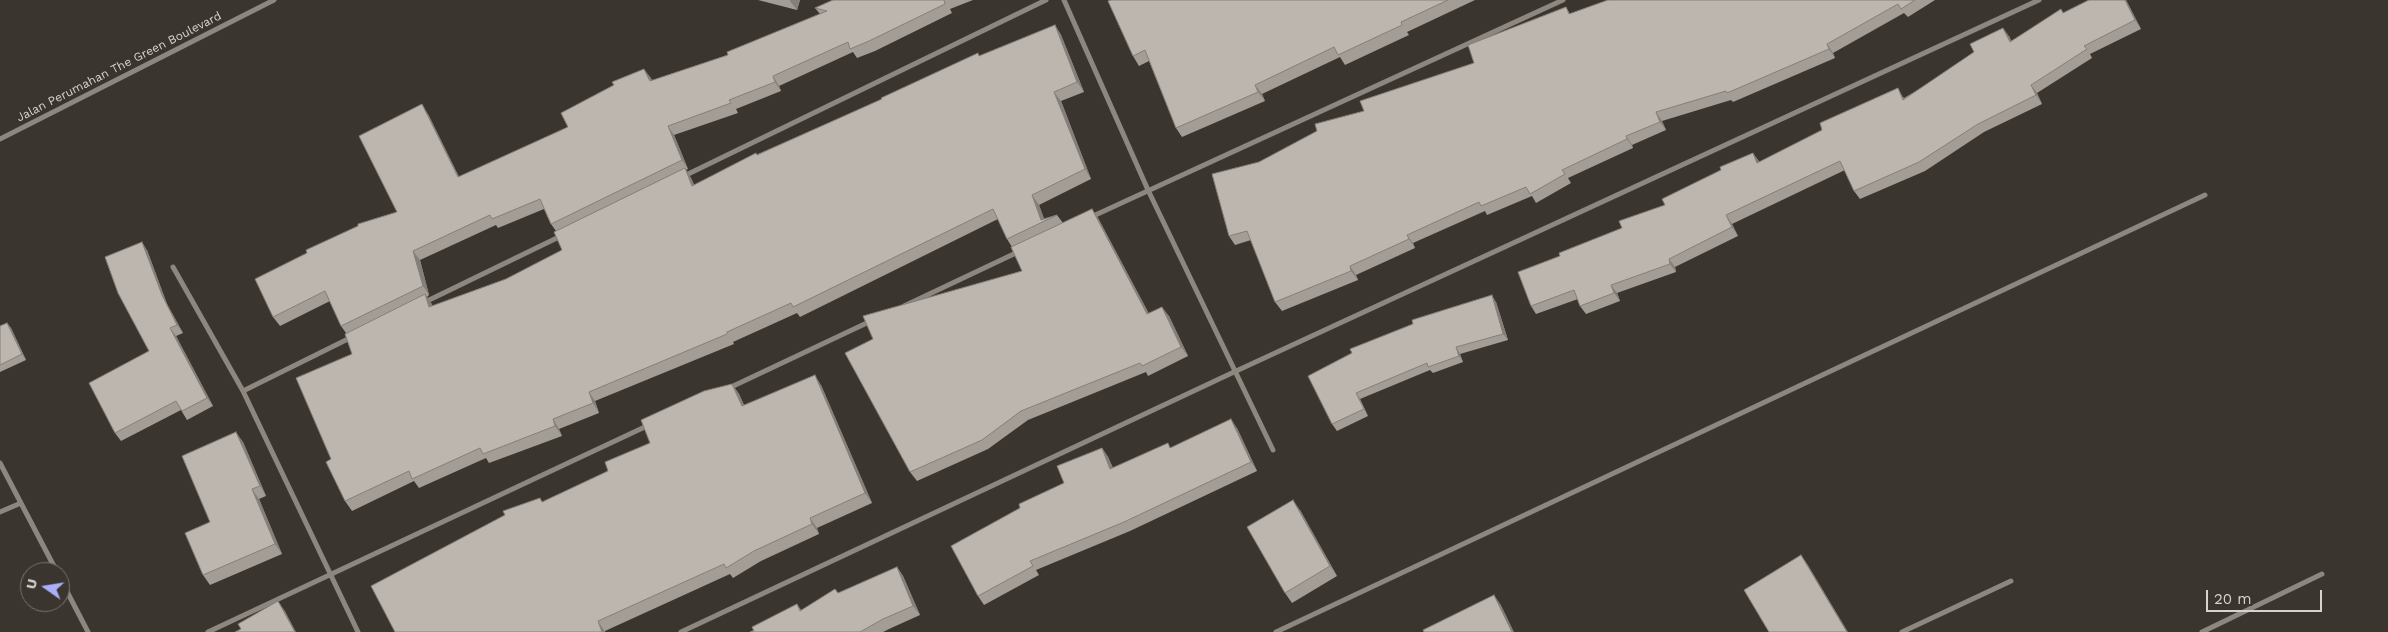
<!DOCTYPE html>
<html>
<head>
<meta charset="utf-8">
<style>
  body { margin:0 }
  #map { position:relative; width:2388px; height:632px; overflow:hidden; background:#3a352e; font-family:"Work Sans",sans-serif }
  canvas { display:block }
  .north { position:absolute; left:20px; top:562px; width:50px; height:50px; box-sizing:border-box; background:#3a352e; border:1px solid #78746e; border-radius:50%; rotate:283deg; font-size:14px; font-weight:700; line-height:20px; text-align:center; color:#d6d2ce }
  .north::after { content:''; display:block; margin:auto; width:18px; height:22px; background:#abaffb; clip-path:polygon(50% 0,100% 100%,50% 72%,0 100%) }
  .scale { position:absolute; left:2206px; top:590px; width:116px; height:22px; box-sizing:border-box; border:2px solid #d6d2ce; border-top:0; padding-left:6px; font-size:15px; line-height:18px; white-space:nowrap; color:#d6d2ce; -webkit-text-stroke:4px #3a352e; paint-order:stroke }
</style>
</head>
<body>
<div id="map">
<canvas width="2388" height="632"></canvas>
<div class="north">U</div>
<div class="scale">20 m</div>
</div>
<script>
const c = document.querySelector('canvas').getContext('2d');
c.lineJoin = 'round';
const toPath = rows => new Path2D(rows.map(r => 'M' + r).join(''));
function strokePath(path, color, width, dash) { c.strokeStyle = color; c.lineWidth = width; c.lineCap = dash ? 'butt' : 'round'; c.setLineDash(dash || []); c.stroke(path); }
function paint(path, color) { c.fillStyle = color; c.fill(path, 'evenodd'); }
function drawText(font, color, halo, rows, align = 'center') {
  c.font = font + ' "Work Sans",sans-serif'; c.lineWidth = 5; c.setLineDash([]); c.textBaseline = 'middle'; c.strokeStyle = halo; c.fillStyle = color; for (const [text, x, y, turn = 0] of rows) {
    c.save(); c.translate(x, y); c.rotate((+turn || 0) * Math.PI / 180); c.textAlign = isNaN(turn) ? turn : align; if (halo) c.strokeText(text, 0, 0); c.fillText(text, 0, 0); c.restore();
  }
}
const minor = toPath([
  [1064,0,1148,190,1273,450],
  [0,139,274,0],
  [684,176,1046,0],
  [1091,217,1563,0],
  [173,267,243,391,358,632],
  [423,303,561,236],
  [904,306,1018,252],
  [729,388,871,321],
  [243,391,352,337],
  [0,463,57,572],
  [0,512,21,503],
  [60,578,88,632],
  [208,632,649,425],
  [681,632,1234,372,2039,0],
  [1276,632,2205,195],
  [1902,632,2011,581],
  [2202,632,2322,574]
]);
const wall = toPath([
  [758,0,800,0,797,10],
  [833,0,973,0,950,9,952,13,875,51,857,58,853,52,779,86,781,91,736,109,738,113,674,135,688,169,686,170,691,178,694,185,758,154,980,56,1055,25,1061,35,1084,92,1061,101,1091,179,1039,205,1044,219,1057,215,1063,223,1092,209,1098,218,1149,314,1169,316,1188,356,1148,376,1146,372,1028,420,988,449,917,481,910,472,1022,271,1012,247,1007,239,998,219,800,317,797,313,733,342,734,344,595,401,599,413,559,429,562,436,489,463,486,458,419,488,414,481,352,511,345,501,331,459,352,354,346,333,341,326,330,301,280,326,273,317,397,212,428,114,459,177,568,127,651,78,652,81,728,55,820,14,815,8],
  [544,209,551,224,556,231,562,250,506,279,432,306,427,297,429,295,420,260,496,225,498,228],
  [1111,0,1475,0,1407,32,1409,35,1345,65,1340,57,1262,94,1265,101,1182,137,1176,128,1149,61,1139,66,1133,56],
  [1608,0,1935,0,1908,17,1904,13,1833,53,1835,58,1733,102,1731,100,1662,121,1666,130,1632,145,1633,148,1568,178,1571,183,1536,203,1532,196,1487,215,1485,211,1413,243,1415,248,1356,275,1358,280,1282,311,1275,302,1251,240,1235,245,1229,236,1259,162,1364,111,1474,63,1566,7,1570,14],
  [2089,0,2126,0,2141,29,2090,54,2092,58,2037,93,2042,104,1984,132,1925,171,1860,199,1854,191,1845,170,1732,224,1738,236,1675,267,1676,272,1617,293,1620,301,1586,314,1580,306,1578,299,1536,314,1531,306,1560,256,1622,228,1665,205,1903,97,1904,98,2009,36,2011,41,2063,13],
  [147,250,167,304,183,333,176,336,213,406,187,420,181,410,121,441,115,433,149,351],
  [1496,302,1508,340,1460,354,1463,362,1433,373,1430,370,1360,399,1368,416,1337,431,1332,424,1352,353],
  [7,323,11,328,26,360,0,372,0,326],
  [732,384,739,394,744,405,821,385,872,503,817,528,819,534,761,561,733,578,730,574,605,631,605,632,395,632,543,502,608,471,650,443],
  [1237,428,1257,471,1130,531,1036,570,1039,575,984,605,978,596,1064,483,1102,448,1108,457,1113,468,1171,448],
  [243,442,266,496,259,499,282,554,210,585,203,575,210,522],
  [1300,510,1337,576,1292,603,1285,593],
  [897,567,903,576,920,615,889,629,883,632,750,632,797,604,801,610]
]);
const shadedWall = toPath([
  [790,0,800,0,797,10,790,1],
  [2125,0,2126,0,2141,29,2135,20],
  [1055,25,1061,35,1084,92,1077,82],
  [2003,28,2009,36,2016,50,2010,42],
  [1827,44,1833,53,1835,58,1829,49],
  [644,69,651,78,656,91,650,81],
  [773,76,779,86,781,91,775,82],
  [1255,85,1262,94,1265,101,1258,92],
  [2031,85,2037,93,2042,104,2036,95],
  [1898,88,1903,97,1908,108,1903,100],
  [1054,92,1061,101,1091,179,1085,169],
  [422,104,428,114,464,187,458,177],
  [1656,112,1662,121,1666,130,1660,122],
  [668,126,674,135,688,169,682,160],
  [1626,136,1632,145,1633,148,1627,139],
  [1753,153,1759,161,1763,172,1757,163],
  [685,168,691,178,699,195,692,186],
  [1032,195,1039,205,1045,221,1041,220],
  [1092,209,1098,218,1154,323,1147,314],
  [1726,215,1732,224,1738,236,1732,227],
  [1407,235,1413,243,1415,248,1409,239],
  [142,242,147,250,167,304,183,333,177,325,162,295],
  [413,251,420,260,429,295,423,286],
  [1669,259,1675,267,1676,272,1670,264],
  [1350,266,1356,275,1358,280,1351,271],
  [1611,285,1617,293,1620,301,1614,293],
  [425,294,432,304,435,316,429,307],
  [1492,295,1496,302,1508,340,1503,334],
  [1162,307,1169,316,1188,356,1181,347],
  [7,323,11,328,26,360,22,354],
  [170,328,176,336,213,406,207,398],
  [1456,347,1460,354,1463,362,1459,356],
  [815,375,821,385,872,503,865,493],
  [732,384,739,394,749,416,742,406],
  [589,392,595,401,599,413,593,403],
  [1356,393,1360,399,1368,416,1364,409],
  [553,419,559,429,562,436,555,426],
  [1231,419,1237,428,1257,471,1251,462],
  [236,432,243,442,266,496,260,486],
  [1102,448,1108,457,1117,477,1110,469],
  [252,489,259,499,282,554,275,544],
  [1293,500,1300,510,1337,576,1330,566],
  [810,518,817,528,819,534,812,524],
  [1801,555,1808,565,1848,632,1847,632],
  [897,567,903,576,920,615,913,606],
  [1494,595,1501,605,1514,632,1512,632],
  [278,601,285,611,296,632,295,632],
  [598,621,605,632,602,632]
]);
const building = toPath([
  [833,0,944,0,945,4,869,41,850,49,848,42,773,76,775,82,729,100,731,103,668,126,682,160,551,224,540,199,492,219,490,215,413,251,423,286,341,326,325,291,273,317,255,279,307,253,306,250,358,226,358,224,397,212,359,136,422,104,458,177,568,127,561,113,614,85,612,82,644,69,650,81,728,55,727,52,827,11,815,8,833,0],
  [1111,0,1448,0,1401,22,1402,25,1338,55,1334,47,1255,85,1258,92,1176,128,1145,50,1133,56,1108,1,1111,0],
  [1608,0,1915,0,1901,9,1898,4,1827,44,1829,49,1727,93,1726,91,1656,112,1660,122,1626,136,1627,139,1562,170,1565,174,1530,194,1526,187,1481,206,1479,202,1407,235,1409,239,1350,266,1351,271,1275,302,1247,231,1229,236,1212,174,1259,162,1317,131,1315,124,1364,111,1360,101,1474,63,1468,45,1566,7,1569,14,1608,0],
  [2089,0,2125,0,2135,20,2084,46,2087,49,2031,85,2036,95,1978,124,1919,162,1854,191,1840,161,1726,215,1732,227,1669,259,1670,264,1611,285,1614,293,1580,306,1574,290,1531,306,1518,272,1560,256,1559,253,1622,228,1619,221,1665,205,1662,199,1721,170,1720,167,1753,153,1757,163,1822,130,1820,123,1898,88,1903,100,1974,52,1970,44,2003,28,2010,42,2061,9,2063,13,2089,0],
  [1055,25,1077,82,1054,92,1085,169,1032,195,1041,220,1057,215,1007,239,993,209,793,307,791,303,727,332,727,334,589,392,593,403,553,419,555,426,483,454,480,448,412,479,409,471,345,501,326,462,331,459,296,378,352,354,345,334,425,294,429,307,506,279,562,250,554,232,685,168,692,186,756,153,757,155,882,99,881,98,978,53,979,56,1055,25],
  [1092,209,1147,314,1162,307,1181,347,1142,366,1140,363,1021,411,982,440,910,472,845,353,873,339,863,316,1022,271,1011,247,1092,209],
  [142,242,162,295,177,325,170,328,207,398,182,411,176,401,115,433,89,383,149,351,118,293,105,257,142,242],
  [1492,295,1503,334,1456,347,1459,356,1428,367,1427,363,1356,393,1364,409,1332,424,1308,376,1352,353,1350,349,1413,324,1412,320,1492,295],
  [7,323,22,354,0,365,0,326,7,323],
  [815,375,865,493,810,518,812,524,754,551,726,568,724,564,598,621,602,632,395,632,371,586,505,515,503,511,540,498,542,502,608,471,605,462,650,443,641,420,704,391,732,384,742,406,815,375],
  [1231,419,1251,462,1124,522,1030,561,1033,566,978,596,951,546,1020,508,1019,504,1064,483,1057,466,1102,448,1110,469,1168,443,1170,448,1231,419],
  [236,432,260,486,252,489,275,544,203,575,185,533,210,522,182,456,236,432],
  [1293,500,1330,566,1285,593,1247,527,1293,500],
  [1801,555,1847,632,1769,632,1744,590,1801,555],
  [897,567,913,606,883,619,860,632,750,632,754,631,752,627,797,604,800,611,835,589,838,593,897,567],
  [1494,595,1512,632,1424,632,1423,630,1494,595],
  [278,601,295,632,235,632,241,629,238,624,278,601]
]);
const streetNames = [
  ["Jalan Perumahan The Green Boulevard",119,67,-27]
];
strokePath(minor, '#8d877f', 5);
paint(wall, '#a39d96');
paint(shadedWall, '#847f7a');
paint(building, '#bdb6ae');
strokePath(building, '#847f7a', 1);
drawText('12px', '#d6d2ce', '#3a352e', streetNames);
</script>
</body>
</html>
